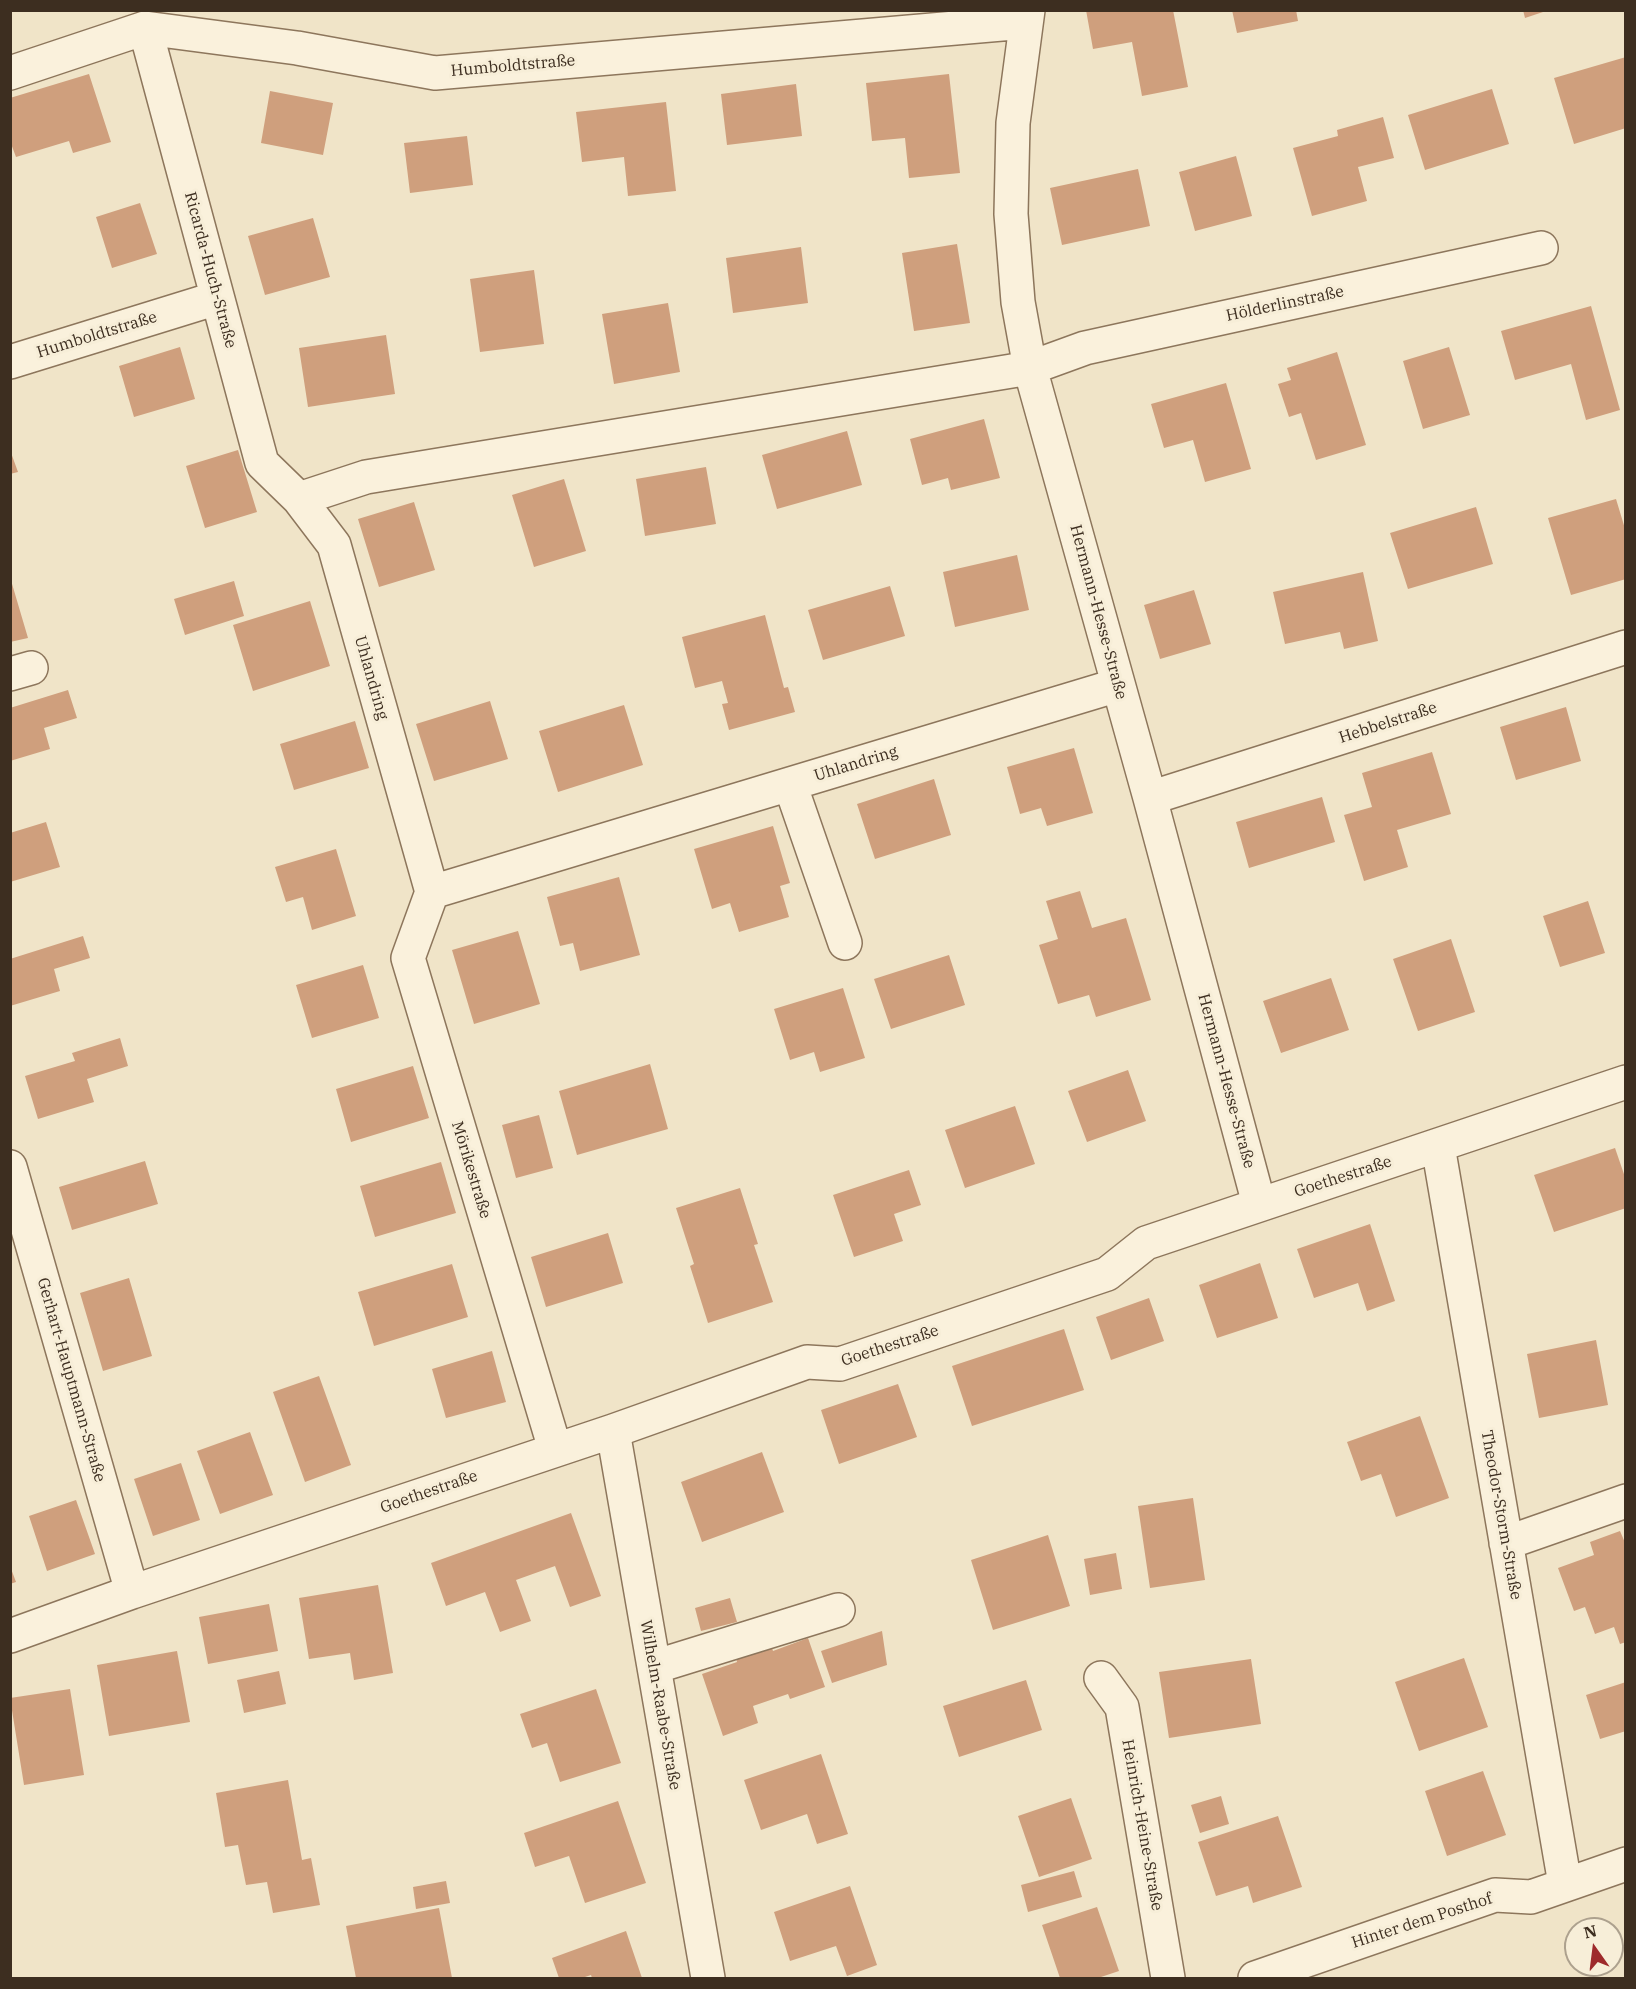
<!DOCTYPE html>
<html>
<head>
<meta charset="utf-8">
<style>
  body { margin:0 }
  #map { position:relative; width:1636px; height:1989px; overflow:hidden; background:#f0e4c8; font-family:"IBM Plex Serif",serif }
  canvas { display:block }
  .frame { position:absolute; inset:0; border:12px solid #3d2e20; pointer-events:none }
  .north { position:absolute; left:1564px; top:1917px; width:60px; height:60px; box-sizing:border-box; background:#f7eed8; border:2px solid #ada18e; border-radius:50%; rotate:346deg; font-size:16px; font-weight:700; line-height:24px; text-align:center; color:#3d2e20 }
  .north::after { content:''; display:block; margin:auto; width:21px; height:27px; background:#9e2a2b; clip-path:polygon(50% 0,100% 100%,50% 72%,0 100%) }
</style>
</head>
<body>
<div id="map">
<canvas width="1636" height="1989"></canvas>
<div class="frame"></div>
<div class="north">N</div>
</div>
<script>
const c = document.querySelector('canvas').getContext('2d');
c.lineJoin = 'round';
function paint(path, color) { c.fillStyle = color; c.fill(path, 'evenodd'); }
const toPath = rows => new Path2D(rows.map(r => 'M' + r).join(''));
function strokePath(path, color, width, dash) { c.strokeStyle = color; c.lineWidth = width; c.lineCap = dash ? 'butt' : 'round'; c.setLineDash(dash || []); c.stroke(path); }
function drawText(font, color, halo, rows, align = 'center') {
  c.font = font + ' "IBM Plex Serif",serif'; c.lineWidth = 6; c.setLineDash([]); c.textBaseline = 'middle'; c.strokeStyle = halo; c.fillStyle = color; for (const [text, x, y, turn = 0] of rows) {
    c.save(); c.translate(x, y); c.rotate((+turn || 0) * Math.PI / 180); c.textAlign = isNaN(turn) ? turn : align; if (halo) c.strokeText(text, 0, 0); c.fillText(text, 0, 0); c.restore();
  }
}
const building = toPath([
  [1086,10,1173,10,1188,87,1142,96,1132,42,1093,49],
  [1232,10,1296,10,1298,21,1237,33],
  [1523,10,1546,10,1546,11,1525,18],
  [1626,57,1626,128,1574,144,1554,78],
  [89,74,111,142,73,153,69,141,16,157,10,141,10,98],
  [949,74,960,173,909,178,905,138,872,141,866,83],
  [796,84,802,136,727,145,721,94],
  [1492,89,1509,144,1425,170,1408,115],
  [270,91,333,103,323,155,261,143],
  [666,102,676,191,628,196,624,157,582,162,576,112],
  [1383,117,1394,158,1358,167,1367,201,1312,216,1293,148,1338,136,1337,130],
  [467,136,473,185,410,193,404,143],
  [1236,156,1252,216,1195,231,1179,172],
  [1138,169,1150,226,1062,245,1050,188],
  [140,203,157,254,112,268,96,217],
  [313,218,330,277,265,295,248,236],
  [957,244,970,323,914,331,902,253],
  [801,247,808,303,733,313,726,258],
  [534,270,544,344,480,352,470,279],
  [668,303,680,372,614,384,602,314],
  [1591,306,1620,410,1586,420,1571,364,1515,380,1501,331],
  [386,335,395,394,308,407,299,348],
  [180,347,195,399,134,417,119,366],
  [1449,347,1470,415,1423,429,1403,361],
  [1337,352,1366,445,1316,460,1301,413,1289,417,1278,384,1291,380,1287,368],
  [1226,383,1251,469,1205,482,1193,440,1164,448,1151,404],
  [984,419,1000,478,951,490,948,478,922,485,910,439],
  [847,431,862,485,777,509,762,455],
  [10,450,18,472,10,474],
  [238,450,257,512,205,528,186,466],
  [706,467,716,524,645,536,636,479],
  [564,479,586,551,534,567,512,495],
  [1616,499,1626,532,1626,579,1571,595,1548,518],
  [414,502,435,570,379,587,358,519],
  [1476,507,1493,564,1408,589,1390,533],
  [1017,555,1029,610,955,627,943,572],
  [1363,572,1378,641,1344,649,1340,632,1285,644,1273,592],
  [10,577,28,638,10,642],
  [234,581,244,616,185,635,174,599],
  [890,586,905,636,823,660,808,610],
  [1194,590,1211,644,1160,659,1144,605],
  [310,601,330,666,253,691,233,625],
  [765,615,784,688,788,687,795,712,729,730,722,704,728,703,722,681,695,688,682,637],
  [68,690,77,718,44,728,50,749,10,761,10,708],
  [490,701,508,759,434,781,416,724],
  [624,705,643,765,558,792,539,731],
  [1566,707,1581,761,1516,780,1500,727],
  [355,721,369,768,294,790,280,744],
  [1074,748,1093,813,1047,826,1041,808,1020,814,1007,767],
  [1432,752,1451,814,1397,830,1408,867,1364,881,1344,815,1372,807,1362,773],
  [934,779,951,835,875,859,857,804],
  [1322,797,1335,842,1249,868,1236,822],
  [46,822,60,867,10,882,10,833],
  [773,826,790,883,780,886,789,917,739,932,730,903,712,909,694,849],
  [336,849,356,916,312,930,303,897,286,902,275,867],
  [619,877,640,955,580,971,573,943,560,946,547,897],
  [1080,891,1092,928,1126,918,1151,1000,1096,1017,1089,995,1058,1004,1039,945,1058,939,1046,901],
  [1588,901,1605,953,1560,967,1543,916],
  [518,931,540,1004,474,1024,452,950],
  [83,936,90,958,54,969,60,991,10,1006,10,959],
  [1451,939,1475,1012,1418,1031,1393,959],
  [949,955,965,1005,891,1029,874,979],
  [363,965,379,1018,312,1038,296,985],
  [1331,978,1349,1030,1281,1053,1263,1001],
  [843,988,865,1058,820,1072,814,1052,790,1060,774,1009],
  [120,1038,128,1066,87,1079,94,1102,38,1119,25,1076,75,1061,72,1053],
  [650,1064,668,1129,577,1155,559,1091],
  [413,1066,429,1118,351,1142,336,1089],
  [1128,1070,1146,1121,1087,1142,1068,1091],
  [1015,1106,1035,1164,965,1188,945,1130],
  [539,1115,553,1168,516,1178,502,1125],
  [1615,1148,1626,1180,1626,1208,1554,1232,1534,1175],
  [145,1161,158,1204,72,1230,59,1187],
  [441,1162,456,1213,375,1237,360,1186],
  [909,1170,921,1205,894,1214,903,1241,854,1257,833,1195],
  [740,1188,758,1244,754,1245,773,1302,708,1323,690,1266,694,1264,676,1208],
  [1370,1224,1395,1301,1367,1311,1358,1283,1314,1298,1297,1249],
  [608,1233,623,1283,546,1307,531,1257],
  [1260,1263,1278,1318,1217,1338,1199,1285],
  [452,1264,468,1317,374,1346,358,1292],
  [129,1278,152,1356,103,1371,80,1293],
  [1149,1298,1164,1341,1111,1360,1096,1317],
  [1064,1329,1084,1390,972,1426,952,1366],
  [1596,1340,1608,1405,1539,1418,1527,1354],
  [492,1351,506,1402,446,1418,432,1369],
  [319,1376,351,1465,305,1482,273,1392],
  [898,1384,917,1437,839,1464,821,1410],
  [1420,1416,1449,1498,1396,1517,1381,1474,1361,1481,1347,1442],
  [250,1432,273,1495,220,1514,197,1451],
  [762,1452,784,1512,702,1542,681,1482],
  [181,1463,200,1520,153,1536,134,1479],
  [1193,1498,1205,1580,1150,1588,1138,1506],
  [76,1500,95,1554,47,1571,29,1516],
  [571,1513,601,1596,570,1607,555,1566,516,1580,531,1621,500,1632,485,1592,446,1606,431,1563],
  [1620,1531,1626,1545,1626,1642,1620,1644,1614,1627,1595,1634,1585,1607,1574,1611,1558,1568,1594,1555,1590,1542],
  [1048,1535,1070,1606,993,1630,971,1560],
  [1116,1553,1122,1589,1090,1595,1084,1559],
  [10,1566,16,1582,10,1584],
  [378,1585,393,1673,354,1680,350,1653,309,1659,299,1598],
  [730,1598,737,1622,701,1631,695,1608],
  [269,1604,278,1651,208,1664,199,1617],
  [882,1631,887,1665,832,1683,821,1651],
  [808,1638,825,1687,790,1699,788,1694,753,1706,758,1723,723,1736,702,1674,737,1662,735,1654,770,1642,773,1651],
  [177,1651,190,1722,109,1736,97,1665],
  [1464,1658,1488,1727,1419,1751,1395,1682],
  [1251,1659,1261,1724,1169,1738,1159,1672],
  [279,1671,286,1704,244,1713,237,1680],
  [1026,1680,1042,1730,959,1757,943,1706],
  [1626,1682,1626,1731,1600,1739,1586,1695],
  [70,1689,84,1775,24,1785,10,1698],
  [596,1689,621,1763,560,1782,547,1743,532,1748,520,1714],
  [821,1754,848,1834,817,1844,807,1814,761,1830,744,1780],
  [1483,1771,1506,1835,1447,1856,1425,1791],
  [288,1780,302,1860,311,1858,320,1905,273,1913,267,1882,246,1885,238,1845,225,1847,216,1793],
  [1221,1796,1229,1824,1200,1833,1191,1805],
  [1071,1798,1092,1859,1039,1877,1018,1816],
  [618,1801,646,1883,585,1903,569,1856,535,1867,524,1833],
  [1278,1816,1302,1887,1253,1903,1248,1886,1216,1896,1198,1842],
  [1074,1871,1082,1897,1028,1912,1021,1885],
  [446,1881,450,1903,416,1909,413,1887],
  [850,1886,877,1965,847,1976,836,1946,790,1961,774,1912],
  [1097,1907,1119,1971,1098,1978,1060,1978,1042,1925],
  [439,1908,452,1978,356,1978,346,1926],
  [626,1931,642,1978,592,1978,591,1975,582,1978,559,1978,552,1958]
]);
const minor = toPath([
  [1028,10,1013,123,1011,214,1018,302,1030,368,1150,798,1259,1204],
  [145,28,262,463,299,499],
  [10,73,145,28,297,48,435,73,1025,22],
  [10,362,217,298],
  [10,674,31,668],
  [1118,685,432,892,334,545,299,499,366,477,1030,368,1085,348,1541,248],
  [790,784,845,943],
  [1150,798,1626,647],
  [432,892,408,958,555,1449],
  [1438,1146,1565,1884],
  [10,1167,132,1592],
  [613,1431,708,1978],
  [1506,1543,1626,1501],
  [10,1636,132,1592,613,1431,807,1362,840,1364,1107,1274,1146,1243,1626,1082],
  [654,1667,838,1610],
  [1101,1678,1122,1707,1168,1978],
  [1255,1978,1495,1895,1531,1897,1626,1864]
]);
const streetNames = [
  ["Humboldtstraße",513,66,-5],
  ["Ricarda-Huch-Straße",210,270,75],
  ["Hölderlinstraße",1285,304,-12],
  ["Humboldtstraße",97,335,-17],
  ["Hermann-Hesse-Straße",1098,612,75],
  ["Uhlandring",371,678,74],
  ["Hebbelstraße",1388,723,-18],
  ["Uhlandring",856,764,-17],
  ["Hermann-Hesse-Straße",1226,1081,75],
  ["Mörikestraße",471,1170,73],
  ["Goethestraße",1343,1177,-18],
  ["Goethestraße",890,1346,-18],
  ["Gerhart-Hauptmann-Straße",71,1380,74],
  ["Goethestraße",429,1492,-19],
  ["Theodor-Storm-Straße",1501,1515,80],
  ["Wilhelm-Raabe-Straße",660,1705,80],
  ["Heinrich-Heine-Straße",1142,1825,80],
  ["Hinter dem Posthof",1422,1921,-18]
];
paint(building, '#cf9f7d');
strokePath(minor, '#8d765c', 36);
strokePath(minor, '#faf1dc', 33);
drawText('16px', '#3d2e20', '#f7eed8', streetNames);
</script>
</body>
</html>
